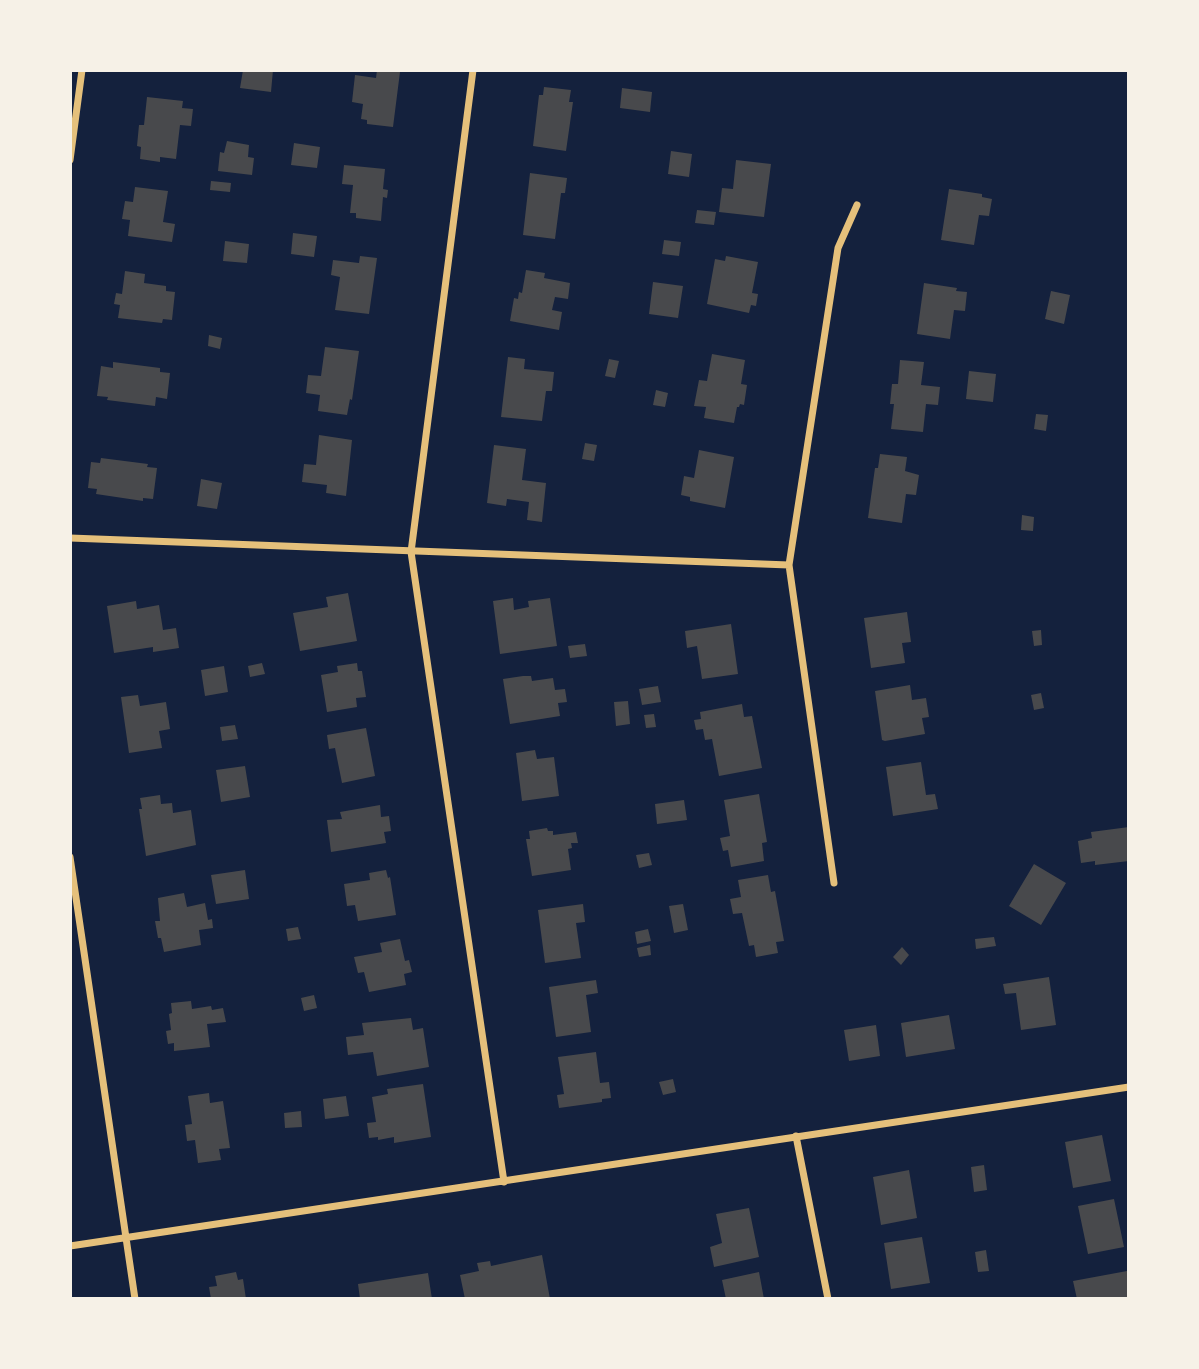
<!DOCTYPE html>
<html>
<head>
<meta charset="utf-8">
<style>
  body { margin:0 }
  #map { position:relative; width:1199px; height:1369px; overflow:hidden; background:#14213d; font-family:Figtree,sans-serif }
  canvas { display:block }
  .frame { position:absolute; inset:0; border:72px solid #f6f1e7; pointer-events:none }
</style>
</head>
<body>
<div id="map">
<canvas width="1199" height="1369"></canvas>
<div class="frame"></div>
</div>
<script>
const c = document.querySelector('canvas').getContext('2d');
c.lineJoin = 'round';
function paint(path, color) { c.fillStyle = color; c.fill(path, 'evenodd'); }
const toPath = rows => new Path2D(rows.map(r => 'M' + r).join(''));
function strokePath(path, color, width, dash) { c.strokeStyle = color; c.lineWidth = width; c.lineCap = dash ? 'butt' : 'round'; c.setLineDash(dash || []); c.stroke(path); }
const building = toPath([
  [243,70,273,70,271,92,240,88],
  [377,70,400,72,393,127,367,124,367,120,361,119,363,104,352,102,355,75,376,78],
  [544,87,571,90,569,102,573,102,566,151,533,146,539,95,543,95],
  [622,88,652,92,650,112,620,108],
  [147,97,183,101,182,108,193,109,191,126,180,125,176,159,160,157,160,162,140,159,141,147,137,146,139,125,144,125],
  [227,141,249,145,248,157,254,158,252,175,218,171,220,152,224,153],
  [294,143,320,147,317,168,291,165],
  [671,151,692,154,689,177,668,174],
  [736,160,771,164,764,217,719,212,722,188,733,189],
  [344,165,385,169,383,189,388,190,387,198,383,197,381,221,356,218,356,213,350,213,353,185,342,184],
  [530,173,567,178,565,193,561,193,555,239,523,235],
  [211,181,231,183,230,192,210,190],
  [135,187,168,191,163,222,175,224,172,242,128,236,130,220,122,219,125,201,133,202],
  [949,189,982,194,982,197,992,199,989,216,979,215,974,245,941,240],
  [697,210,716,212,714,225,695,223],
  [293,233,317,236,314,257,291,254],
  [664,240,681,242,679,256,662,254],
  [225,241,249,244,247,263,223,261],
  [360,256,377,258,369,314,335,310,340,277,331,275,333,260,359,263],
  [726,256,758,262,752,293,758,294,756,306,751,305,749,313,707,304,715,259,725,261],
  [526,270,545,273,544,278,570,283,568,299,555,297,552,310,562,312,559,330,510,321,514,298,518,299,519,292,522,293],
  [125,271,145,274,144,283,166,286,166,291,175,292,172,320,163,319,162,323,118,318,120,305,114,304,116,293,122,294],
  [653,282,683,286,678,318,649,314],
  [924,283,957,288,956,291,967,292,965,311,954,310,950,339,917,334],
  [1051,291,1070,295,1064,324,1045,319],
  [209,335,222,338,220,349,208,346],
  [325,347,359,351,352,400,350,399,347,415,318,411,320,395,306,393,308,375,321,376],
  [712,354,745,360,741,384,747,385,744,405,740,404,739,407,737,407,734,423,704,418,706,407,694,406,699,380,707,381],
  [508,357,525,359,524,369,554,372,552,391,546,391,542,421,501,417],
  [609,359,619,361,615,378,605,376],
  [900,360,924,362,921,385,940,387,938,405,926,404,923,432,891,429,894,404,890,404,892,384,898,384],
  [113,362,160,368,160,372,170,373,167,399,156,397,155,406,107,400,108,397,97,396,101,366,113,368],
  [969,371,996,374,993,402,966,399],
  [656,390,668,393,665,407,653,405],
  [1036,414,1048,415,1046,431,1034,429],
  [319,435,352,440,346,496,326,493,327,485,302,482,304,464,316,465],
  [585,443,597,445,594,461,582,459],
  [494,445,526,449,522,480,546,483,542,522,527,520,529,502,507,499,506,506,487,503],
  [699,450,734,457,725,508,690,501,690,497,681,495,684,476,694,478],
  [880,454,907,457,905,471,919,475,916,495,906,494,902,523,868,518,875,468,878,468],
  [101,458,148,464,147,467,157,468,153,499,143,498,143,501,96,494,97,489,88,488,91,462,100,463],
  [201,479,222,483,217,509,197,506],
  [1022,515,1034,517,1033,531,1021,530],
  [348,593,357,641,300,651,293,613,328,607,326,597],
  [513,598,514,610,529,607,528,601,550,598,557,646,500,654,493,601],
  [136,601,137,609,159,605,163,630,176,628,179,648,153,652,153,647,114,653,107,606],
  [907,612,911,642,902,643,905,663,871,668,864,618],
  [731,624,738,674,702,679,697,646,687,648,685,631],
  [1041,630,1042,645,1034,646,1032,631],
  [585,644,587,656,570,658,568,646],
  [262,663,265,674,250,677,248,666],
  [357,663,358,671,362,671,366,697,356,698,357,707,327,712,321,675,338,672,337,666],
  [224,666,228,692,205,696,201,670],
  [523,676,531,676,532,681,553,678,555,690,565,689,567,702,558,703,560,716,510,724,503,679],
  [910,685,912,700,926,698,929,717,922,718,925,734,885,741,882,740,875,691],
  [658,686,661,702,642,705,639,689],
  [1041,693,1044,708,1034,710,1031,695],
  [138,695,140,706,166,702,170,729,159,731,162,748,129,753,121,697],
  [628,701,630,724,616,726,614,702],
  [742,704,744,717,752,716,762,768,719,776,712,739,705,740,703,729,696,730,694,720,701,719,700,712],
  [654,714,656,727,646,728,644,715],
  [235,725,238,739,222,741,220,727],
  [366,728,375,776,342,783,335,748,329,749,327,735],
  [535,750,537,759,554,757,559,796,522,801,516,753],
  [921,762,926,795,935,794,938,809,893,816,886,767],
  [245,766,250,797,221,802,216,770],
  [759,794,767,842,762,843,764,861,731,867,728,850,723,851,720,838,730,836,724,800],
  [160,795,161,804,172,803,173,813,191,810,196,845,146,856,139,809,142,809,140,798],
  [684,800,687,820,657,824,655,804],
  [380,805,381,817,389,816,391,831,384,832,386,843,331,852,327,820,342,819,340,812],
  [1129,827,1129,861,1095,865,1095,861,1081,863,1078,841,1092,838,1091,832],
  [547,828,548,831,553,831,553,835,576,832,578,843,571,843,572,848,568,849,571,870,532,876,526,839,530,839,529,831],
  [649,853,652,865,639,868,636,855],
  [1034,864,1066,883,1041,925,1009,906],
  [245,870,249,899,216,904,211,875],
  [386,870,388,878,390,877,396,915,358,921,355,905,347,906,344,884,370,880,369,873],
  [768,875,771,892,775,891,784,941,776,942,778,953,756,957,754,945,749,946,742,913,733,914,730,899,741,897,738,880],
  [184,893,187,907,205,903,208,920,212,919,213,928,199,930,201,945,164,952,161,938,158,938,155,921,160,921,158,898],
  [583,904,585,922,576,923,581,958,545,963,538,910],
  [683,904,688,930,674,933,669,906],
  [298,927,301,939,288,941,286,929],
  [648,929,651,941,637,944,635,932],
  [994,937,996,946,976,949,975,939],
  [400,939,405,961,409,960,412,972,404,974,406,985,369,992,364,972,358,973,354,957,382,952,380,943],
  [650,945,651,955,639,957,637,948],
  [902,947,909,955,901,965,893,957],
  [1049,977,1056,1025,1021,1030,1016,993,1005,994,1003,984],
  [596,980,598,993,586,995,591,1032,556,1037,549,987],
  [314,995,317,1008,304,1011,301,998],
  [191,1001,192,1009,211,1006,212,1010,223,1008,226,1022,207,1024,210,1047,174,1051,174,1043,168,1044,166,1031,171,1030,169,1014,172,1013,171,1003],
  [949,1015,955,1049,906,1057,901,1023],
  [411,1018,413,1030,423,1028,429,1067,377,1076,373,1052,348,1055,346,1037,364,1035,362,1023],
  [876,1025,880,1056,849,1061,844,1030],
  [596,1052,600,1083,609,1082,611,1098,602,1099,602,1102,559,1108,557,1095,564,1094,558,1057],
  [673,1079,676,1092,663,1095,659,1082],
  [423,1084,431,1137,394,1143,394,1137,378,1140,378,1137,369,1138,367,1123,376,1122,372,1097,388,1094,387,1089],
  [209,1093,210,1103,223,1101,230,1148,219,1149,221,1160,198,1163,195,1140,187,1141,185,1125,192,1124,188,1096],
  [346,1096,349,1116,325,1119,323,1099],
  [301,1111,302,1127,285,1128,284,1113],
  [1102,1135,1111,1181,1073,1188,1065,1142],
  [984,1165,987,1190,974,1192,971,1167],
  [909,1170,917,1218,881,1225,873,1177],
  [1114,1199,1124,1247,1088,1254,1078,1206],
  [749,1208,759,1257,714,1267,710,1247,722,1243,716,1214],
  [922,1237,930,1283,891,1289,884,1243],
  [986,1250,989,1271,978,1272,975,1252],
  [542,1255,550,1299,465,1299,460,1275,479,1271,477,1263,490,1261,491,1266],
  [1127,1271,1129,1299,1077,1299,1073,1281],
  [236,1272,238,1280,243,1279,246,1299,211,1299,209,1287,217,1286,215,1276],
  [759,1272,764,1299,726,1299,722,1280],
  [428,1273,432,1299,360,1299,358,1284]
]);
const minor = toPath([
  [473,70,411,552,504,1182],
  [70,160,82,70],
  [70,538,789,565],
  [70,857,135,1299],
  [834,883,789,565,838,248,857,205],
  [796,1136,828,1299],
  [70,1246,1129,1087]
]);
paint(building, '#48494c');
strokePath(minor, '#e5c07b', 7);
</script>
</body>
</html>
